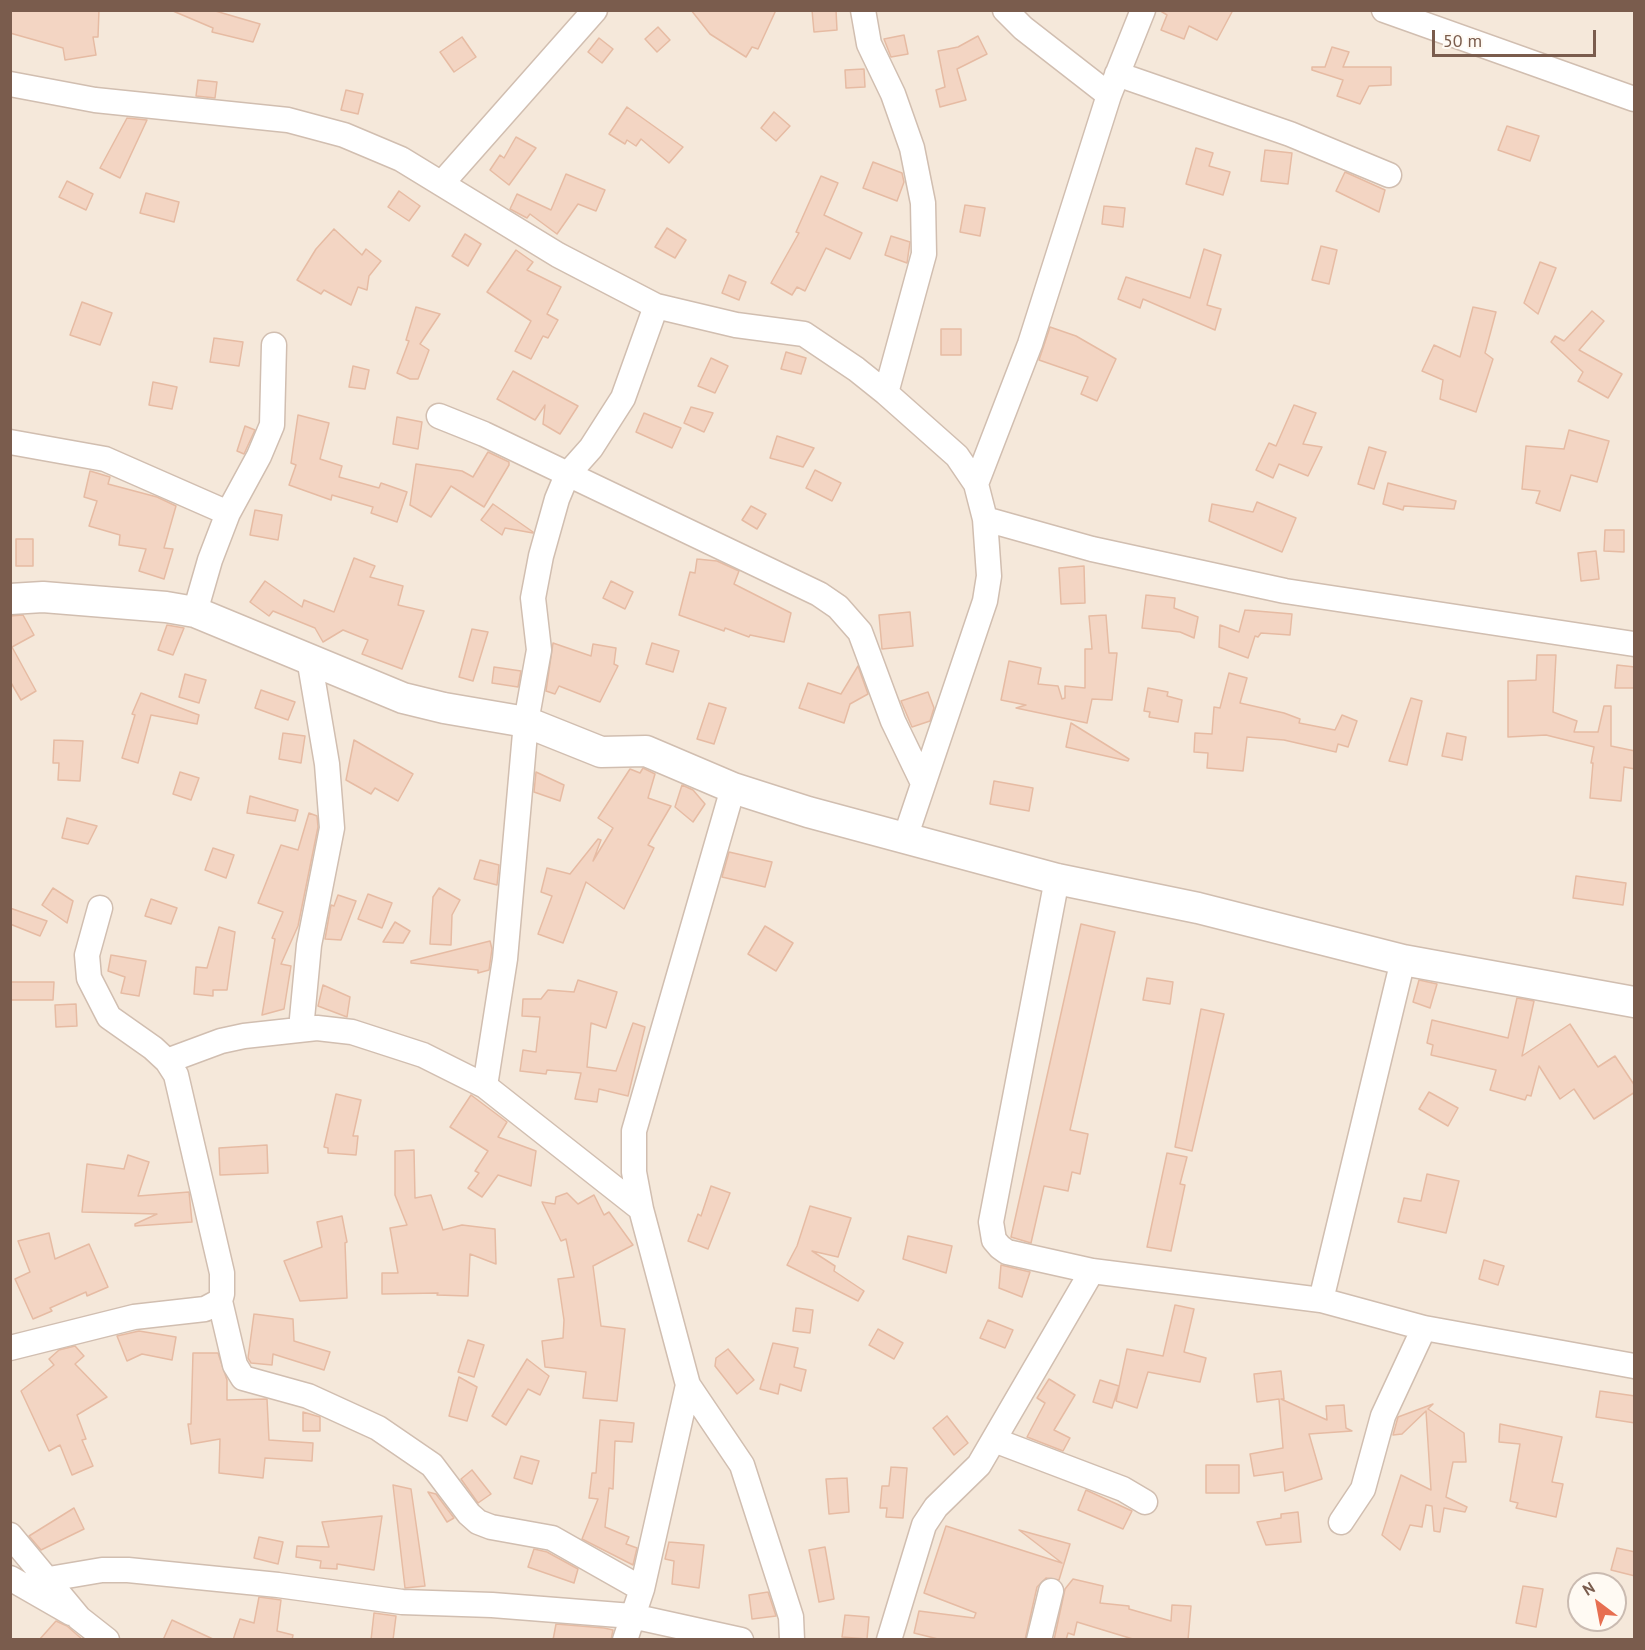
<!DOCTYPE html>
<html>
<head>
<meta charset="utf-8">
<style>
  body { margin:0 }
  #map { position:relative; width:1645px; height:1650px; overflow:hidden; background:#fdf6ec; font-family:"PT Sans",sans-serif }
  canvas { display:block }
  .frame { position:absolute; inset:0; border:12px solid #7a5c4d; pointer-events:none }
  .north { position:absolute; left:1567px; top:1572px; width:60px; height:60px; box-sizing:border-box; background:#fffaf3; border:2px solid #cabbb1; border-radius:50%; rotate:328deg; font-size:16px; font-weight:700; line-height:24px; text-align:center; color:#7a5c4d }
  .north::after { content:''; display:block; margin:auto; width:21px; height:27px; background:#e76f51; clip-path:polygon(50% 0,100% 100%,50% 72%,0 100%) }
  .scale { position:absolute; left:1432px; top:30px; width:164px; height:27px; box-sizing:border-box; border:3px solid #7a5c4d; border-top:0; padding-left:8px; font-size:18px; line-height:21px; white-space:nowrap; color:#7a5c4d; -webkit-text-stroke:4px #fffaf3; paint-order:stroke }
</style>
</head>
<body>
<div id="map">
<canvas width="1645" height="1650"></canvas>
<div class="frame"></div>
<div class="north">N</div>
<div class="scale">50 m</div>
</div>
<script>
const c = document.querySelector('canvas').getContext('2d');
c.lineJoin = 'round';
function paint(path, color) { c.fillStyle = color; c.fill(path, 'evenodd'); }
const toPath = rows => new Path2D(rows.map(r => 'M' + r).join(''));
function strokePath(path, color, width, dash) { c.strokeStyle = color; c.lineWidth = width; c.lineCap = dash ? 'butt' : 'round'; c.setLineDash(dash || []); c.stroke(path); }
const residential = toPath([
  [11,11,1634,11,1634,1639,11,1640],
  [1579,1584,1615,1584,1615,1620,1579,1620]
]);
const building = toPath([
  [10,10,99,10,98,37,93,37,96,55,65,60,63,48,10,33,10,10],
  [212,10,260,24,253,42,212,32,213,28,173,11,212,10],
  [691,10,776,10,758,49,752,47,746,57,710,34,691,10],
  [812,10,836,10,837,30,814,32,812,10],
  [1159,10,1233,10,1217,40,1189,26,1184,39,1161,30,1167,15,1159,10],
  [658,27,670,40,657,52,645,39,658,27],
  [904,35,908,54,891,57,884,39,904,35],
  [978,36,987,54,957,69,966,100,940,107,936,90,945,87,938,51,958,47,978,36],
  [462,37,476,57,454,72,440,52,462,37],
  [599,38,613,49,602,63,588,52,599,38],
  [1332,47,1349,52,1343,67,1391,67,1391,85,1369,86,1360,104,1337,96,1343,80,1312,70,1312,67,1325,67,1332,47],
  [864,69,865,87,846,88,845,70,864,69],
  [198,80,217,82,215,98,196,96,198,80],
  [346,90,363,94,358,114,341,110,346,90],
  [627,107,683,147,669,163,641,139,636,146,627,140,625,144,609,134,627,107],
  [774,112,790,126,776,141,761,128,774,112],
  [127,118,147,120,120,178,100,168,127,118],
  [1507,126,1539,136,1530,161,1498,150,1507,126],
  [516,137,536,148,509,185,490,170,500,155,504,158,516,137],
  [1196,148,1213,153,1209,166,1230,172,1223,195,1186,184,1196,148],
  [1265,150,1292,153,1288,184,1261,181,1265,150],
  [873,162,902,173,904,182,897,201,863,188,873,162],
  [1345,172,1385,190,1379,212,1336,191,1345,172],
  [566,174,605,190,596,211,578,204,557,234,530,214,527,218,510,209,517,194,551,210,566,174],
  [821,176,838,183,824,215,862,233,850,259,826,248,805,291,797,287,792,295,771,283,799,233,796,232,821,176],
  [67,181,93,194,86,210,59,197,67,181],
  [399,191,420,206,409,221,388,207,399,191],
  [146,193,179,202,174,222,140,213,146,193],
  [965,205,985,208,980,236,960,232,965,205],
  [1104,206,1125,208,1123,227,1102,224,1104,206],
  [667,228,686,240,675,258,655,247,667,228],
  [334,229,362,255,366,249,381,261,369,276,367,290,358,287,351,305,324,290,321,294,297,280,316,249,334,229],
  [465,234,481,244,468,266,452,256,465,234],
  [891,236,910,242,907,263,885,255,891,236],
  [1321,246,1337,250,1329,284,1312,280,1321,246],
  [1204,249,1221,255,1207,305,1221,309,1215,330,1143,299,1140,308,1118,299,1126,277,1190,298,1204,249],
  [516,250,533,262,527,270,561,287,547,314,558,320,548,338,543,336,531,359,515,351,531,321,487,292,516,250],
  [1540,262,1556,268,1538,314,1524,303,1540,262],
  [729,275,746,282,739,300,722,293,729,275],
  [82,302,112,313,100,345,70,335,82,302],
  [416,307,440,314,420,344,429,350,418,379,410,379,397,373,409,341,406,340,416,307],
  [1473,307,1496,312,1485,353,1493,359,1476,412,1440,399,1443,380,1422,371,1434,345,1460,357,1473,307],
  [1592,311,1604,321,1579,350,1622,374,1608,398,1578,381,1583,372,1551,342,1555,336,1564,341,1592,311],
  [1050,327,1076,336,1116,359,1097,401,1081,394,1088,377,1039,360,1050,327],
  [941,329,961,329,961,355,941,355,941,329],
  [214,338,243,342,239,366,210,362,214,338],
  [786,352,806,358,801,374,781,369,786,352],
  [711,358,728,366,715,393,698,386,711,358],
  [353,366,369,370,365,389,349,387,353,366],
  [513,371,578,406,560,434,543,424,545,405,535,420,497,399,513,371],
  [153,382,177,387,172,409,149,405,153,382],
  [1294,405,1316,413,1303,444,1322,447,1308,476,1279,464,1273,478,1256,470,1269,443,1276,446,1294,405],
  [691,407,713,413,704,432,684,423,691,407],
  [644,413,681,428,672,448,636,432,644,413],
  [298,415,329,423,320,459,342,466,339,477,379,488,381,483,407,492,397,522,371,513,373,507,332,495,331,500,289,485,296,465,291,463,298,415],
  [397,417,422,422,418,449,393,444,397,417],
  [245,426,255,430,244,454,237,451,245,426],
  [1569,430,1609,441,1597,482,1571,475,1560,511,1536,503,1540,491,1522,489,1526,446,1564,449,1569,430],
  [777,436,814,448,803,467,770,458,777,436],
  [1369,447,1386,452,1374,489,1358,484,1369,447],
  [488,452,509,462,509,465,484,507,451,486,431,517,410,505,416,464,462,471,473,477,488,452],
  [815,470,841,483,832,501,806,488,815,470],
  [90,471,110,477,108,484,157,497,176,506,164,548,173,549,164,579,139,571,146,549,119,545,120,535,89,526,97,501,84,497,90,471],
  [1388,483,1456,501,1454,509,1404,506,1403,510,1383,504,1388,483],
  [1257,502,1296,518,1282,552,1209,521,1212,504,1253,512,1257,502],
  [493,504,533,532,533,533,505,528,502,535,481,520,493,504],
  [751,506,766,514,757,529,742,520,751,506],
  [255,510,282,515,278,540,250,535,255,510],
  [1605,530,1624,530,1624,552,1604,551,1605,530],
  [16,539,33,539,33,566,16,566,16,539],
  [1596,551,1599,579,1581,581,1578,553,1596,551],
  [354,558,375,566,370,577,403,586,398,605,424,611,402,669,362,654,368,640,343,630,323,642,315,628,273,611,269,616,250,602,265,581,302,607,304,600,334,612,354,558],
  [697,559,717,561,739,571,734,584,791,613,784,642,750,635,749,637,725,628,724,631,679,615,690,572,695,573,697,559],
  [1084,566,1085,603,1061,604,1059,568,1084,566],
  [611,581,633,592,625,609,603,598,611,581],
  [1146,595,1175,598,1174,608,1198,617,1194,638,1180,632,1142,628,1146,595],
  [1245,610,1292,614,1290,635,1261,633,1258,637,1255,636,1248,658,1219,647,1220,625,1239,632,1245,610],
  [910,612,913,646,882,649,879,615,910,612],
  [23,615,34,635,12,647,36,691,21,700,10,681,10,616,23,615],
  [1106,615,1109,653,1117,653,1112,700,1092,699,1087,723,1016,708,1026,705,1001,700,1009,661,1041,668,1038,684,1058,686,1062,699,1065,698,1065,686,1085,688,1085,649,1092,649,1089,616,1106,615],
  [167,625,184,628,173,655,158,650,167,625],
  [472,629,488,632,473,681,459,677,472,629],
  [553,643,591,656,593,644,616,648,614,664,618,666,600,702,559,686,555,694,546,691,553,643],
  [652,643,679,651,673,672,646,664,652,643],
  [1537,655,1556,655,1553,712,1577,721,1574,732,1598,732,1604,706,1611,706,1611,746,1635,751,1635,769,1624,767,1621,801,1590,798,1593,763,1591,763,1594,747,1546,735,1508,737,1508,681,1536,680,1537,655],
  [1617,665,1635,667,1635,688,1615,688,1617,665],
  [858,666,868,694,850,704,844,723,799,708,808,683,841,694,858,666],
  [494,667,521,671,518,687,492,683,494,667],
  [1229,673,1247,678,1240,703,1284,713,1300,719,1299,723,1335,730,1342,715,1357,721,1348,747,1338,744,1336,752,1284,740,1247,737,1243,771,1207,768,1208,753,1194,752,1195,733,1212,734,1214,707,1220,708,1229,673],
  [185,674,206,680,199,703,179,697,185,674],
  [1148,688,1168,692,1167,696,1182,700,1178,722,1149,717,1150,712,1144,711,1148,688],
  [261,690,295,702,288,720,255,708,261,690],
  [928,692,934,708,930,721,912,727,901,701,928,692],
  [141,693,199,715,197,724,151,715,138,763,122,758,135,715,132,714,141,693],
  [1411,698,1422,701,1407,765,1389,761,1411,698],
  [709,703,726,708,714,744,697,739,709,703],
  [1071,723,1129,759,1128,761,1066,747,1071,723],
  [283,733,305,736,301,763,279,759,283,733],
  [1447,733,1466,737,1462,760,1442,756,1447,733],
  [54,740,83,741,80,781,58,780,59,763,53,763,54,740],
  [354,740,413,774,398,801,375,788,371,794,346,780,354,740],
  [643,768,655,774,648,798,671,806,648,845,654,848,624,909,586,882,563,943,538,934,552,896,541,892,547,868,570,874,598,839,601,840,593,861,613,828,598,818,630,769,640,773,643,768],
  [180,772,199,778,191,800,173,794,180,772],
  [536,772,564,785,560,801,534,792,536,772],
  [994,781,1033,788,1029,811,990,804,994,781],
  [682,785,693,790,705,804,693,822,675,807,682,785],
  [250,796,298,810,295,821,247,813,250,796],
  [309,813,317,816,318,827,298,926,281,964,291,966,284,1009,262,1015,275,939,272,938,283,912,258,903,281,845,298,850,309,813],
  [67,818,97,826,88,844,62,838,67,818],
  [213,848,234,855,226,878,205,870,213,848],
  [729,852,772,862,765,887,722,877,729,852],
  [480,860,499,865,497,885,474,879,480,860],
  [1576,876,1626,883,1623,905,1573,898,1576,876],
  [53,888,73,901,67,923,42,905,53,888],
  [439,888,460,900,452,915,451,945,430,944,433,897,439,888],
  [368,894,392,903,382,928,358,919,368,894],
  [338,895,356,901,341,940,325,939,331,905,334,906,338,895],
  [151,899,177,908,171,924,145,916,151,899],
  [10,908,47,921,40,936,10,924,10,908],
  [395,922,410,931,403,943,383,942,395,922],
  [1081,924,1115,932,1070,1130,1088,1134,1080,1174,1072,1172,1068,1191,1044,1186,1031,1243,1011,1237,1081,924],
  [765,926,793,943,776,971,748,954,765,926],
  [219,927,235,932,227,990,213,990,213,996,194,994,196,967,207,968,219,927],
  [490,941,492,949,489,970,478,973,478,970,411,963,411,961,490,941],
  [111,955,146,961,139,996,121,993,125,977,108,971,111,955],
  [1147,978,1173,982,1170,1004,1143,1000,1147,978],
  [578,980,617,992,606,1028,591,1023,587,1067,616,1071,633,1023,645,1027,628,1096,599,1089,597,1102,575,1099,581,1073,547,1070,546,1074,520,1071,523,1050,536,1052,540,1017,522,1016,523,999,541,999,548,990,574,992,578,980],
  [1419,980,1437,984,1430,1008,1413,1002,1419,980],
  [10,982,54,982,53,1000,10,1000,10,982],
  [323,985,350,997,347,1017,318,1006,323,985],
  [1517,998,1534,1001,1522,1056,1570,1024,1598,1067,1615,1056,1635,1086,1635,1092,1594,1119,1574,1089,1560,1099,1539,1066,1531,1096,1527,1095,1525,1100,1490,1090,1496,1070,1431,1055,1433,1045,1427,1043,1432,1020,1508,1038,1517,998],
  [76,1004,77,1026,56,1027,55,1005,76,1004],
  [1201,1009,1224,1014,1192,1151,1175,1147,1201,1009],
  [1429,1092,1458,1108,1448,1126,1419,1109,1429,1092],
  [336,1094,361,1100,353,1136,358,1136,356,1155,328,1153,328,1148,324,1147,336,1094],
  [471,1095,507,1122,498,1137,536,1151,531,1186,498,1175,482,1197,468,1188,479,1173,475,1171,488,1151,450,1127,471,1095],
  [267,1145,268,1173,220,1175,219,1148,267,1145],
  [414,1150,415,1198,431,1195,443,1230,462,1225,495,1229,496,1264,470,1254,468,1296,437,1295,438,1293,382,1294,382,1273,398,1273,390,1228,407,1225,395,1195,395,1151,414,1150],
  [1167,1153,1187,1157,1180,1184,1185,1185,1171,1251,1147,1247,1167,1153],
  [128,1155,149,1162,138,1196,189,1192,192,1222,135,1226,135,1224,157,1214,82,1212,87,1164,124,1169,128,1155],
  [1427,1174,1459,1181,1446,1233,1398,1222,1404,1198,1421,1201,1427,1174],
  [711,1186,730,1193,708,1249,688,1241,698,1214,701,1216,711,1186],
  [567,1193,578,1204,594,1195,604,1215,609,1212,633,1245,593,1266,601,1326,625,1329,617,1401,583,1398,586,1372,545,1367,542,1341,563,1338,564,1320,558,1279,574,1277,566,1239,561,1241,542,1202,555,1204,556,1197,567,1193],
  [810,1206,851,1218,838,1257,812,1251,835,1266,834,1271,864,1291,858,1301,787,1265,797,1246,810,1206],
  [342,1216,347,1242,345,1243,347,1298,300,1301,284,1261,322,1247,317,1222,342,1216],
  [49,1233,55,1259,89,1244,108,1287,87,1296,86,1292,50,1308,52,1311,33,1319,15,1279,30,1272,18,1241,49,1233],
  [908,1236,952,1246,946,1273,903,1259,908,1236],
  [1484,1260,1504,1266,1498,1285,1479,1279,1484,1260],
  [1001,1265,1030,1272,1022,1297,999,1288,1001,1265],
  [1175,1305,1194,1309,1184,1352,1206,1358,1200,1382,1148,1372,1137,1408,1116,1401,1127,1349,1163,1356,1175,1305],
  [796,1308,813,1310,810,1333,793,1331,796,1308],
  [254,1314,293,1319,294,1341,330,1352,324,1370,273,1354,272,1365,251,1363,248,1358,254,1314],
  [988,1320,1013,1330,1005,1348,980,1338,988,1320],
  [878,1329,903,1343,894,1359,869,1345,878,1329],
  [139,1331,176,1337,172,1360,142,1354,127,1361,117,1336,139,1331],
  [468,1340,484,1345,474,1377,458,1372,468,1340],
  [773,1343,798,1348,794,1367,806,1370,801,1391,780,1384,778,1394,760,1389,773,1343],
  [75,1346,84,1356,75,1364,107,1397,77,1415,86,1439,82,1440,93,1466,72,1475,60,1445,49,1451,21,1391,54,1365,49,1359,59,1350,75,1346],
  [728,1349,754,1380,737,1394,715,1366,716,1358,728,1349],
  [193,1353,218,1353,227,1380,227,1400,267,1399,269,1440,313,1443,312,1461,265,1458,263,1478,219,1473,220,1439,191,1444,188,1424,191,1424,193,1353],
  [527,1359,549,1376,540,1395,528,1389,506,1425,492,1416,527,1359],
  [1281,1371,1284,1399,1281,1399,1327,1420,1326,1406,1344,1405,1346,1428,1352,1431,1309,1434,1322,1479,1285,1491,1283,1472,1254,1476,1250,1454,1283,1448,1279,1399,1257,1402,1254,1374,1281,1371],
  [459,1377,477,1387,467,1421,449,1416,459,1377],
  [1049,1379,1075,1395,1054,1430,1070,1438,1063,1451,1027,1437,1045,1403,1037,1398,1049,1379],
  [1100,1380,1119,1386,1112,1408,1093,1402,1100,1380],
  [1600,1391,1635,1396,1635,1423,1596,1417,1600,1391],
  [1433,1404,1428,1409,1464,1433,1466,1462,1453,1462,1446,1497,1467,1507,1465,1512,1444,1508,1440,1532,1434,1531,1432,1506,1426,1505,1422,1527,1410,1525,1400,1550,1382,1535,1401,1475,1431,1490,1426,1411,1402,1434,1393,1435,1398,1417,1433,1404],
  [303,1412,320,1417,320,1431,303,1431,303,1412],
  [947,1416,968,1443,954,1455,933,1428,947,1416],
  [600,1420,634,1423,632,1442,615,1441,613,1489,609,1488,605,1527,629,1537,626,1544,637,1548,633,1565,582,1539,598,1499,589,1498,592,1473,596,1473,600,1420],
  [1500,1424,1562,1437,1552,1482,1563,1484,1556,1517,1516,1508,1518,1503,1510,1501,1520,1444,1499,1442,1500,1424],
  [521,1456,539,1461,532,1484,514,1478,521,1456],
  [1206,1465,1239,1465,1239,1493,1206,1493,1206,1465],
  [891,1467,907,1468,903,1518,886,1517,887,1508,880,1508,882,1486,889,1486,891,1467],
  [472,1470,491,1494,478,1503,461,1479,472,1470],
  [847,1478,849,1512,829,1514,826,1479,847,1478],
  [393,1485,411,1489,425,1586,405,1588,393,1485],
  [1086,1490,1132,1511,1123,1529,1078,1510,1086,1490],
  [428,1492,436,1494,454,1518,447,1522,428,1492],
  [74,1508,84,1529,41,1550,29,1536,74,1508],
  [1298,1512,1301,1542,1266,1545,1257,1522,1281,1518,1281,1514,1298,1512],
  [382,1516,374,1570,337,1564,337,1569,320,1568,321,1561,296,1557,297,1546,329,1547,322,1522,382,1516],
  [946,1526,1062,1563,1019,1530,1070,1544,1059,1580,1046,1578,1037,1587,1025,1640,942,1640,914,1633,919,1611,974,1618,976,1613,924,1593,946,1526],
  [259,1537,283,1542,278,1564,254,1558,259,1537],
  [669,1542,704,1545,699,1588,672,1584,674,1561,665,1559,669,1542],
  [825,1547,834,1599,819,1602,809,1550,825,1547],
  [1617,1548,1635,1552,1635,1576,1611,1570,1617,1548],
  [534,1549,547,1552,578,1569,574,1583,528,1567,534,1549],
  [1073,1579,1103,1586,1100,1603,1129,1606,1129,1609,1171,1621,1172,1605,1191,1606,1188,1640,1136,1640,1077,1622,1074,1635,1068,1633,1066,1640,1054,1640,1065,1589,1073,1579],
  [1523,1586,1543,1589,1536,1627,1516,1623,1523,1586],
  [768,1592,776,1616,752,1619,749,1595,768,1592],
  [259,1597,281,1600,277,1631,293,1635,292,1640,233,1640,240,1619,254,1623,259,1597],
  [374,1613,396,1616,393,1640,371,1640,374,1613],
  [845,1615,869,1617,867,1639,842,1637,845,1615],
  [172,1620,215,1640,163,1640,172,1620],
  [56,1621,67,1626,83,1640,39,1640,56,1621],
  [556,1624,604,1628,613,1630,611,1640,553,1640,556,1624]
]);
const minor = toPath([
  [1005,10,1023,28,1109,95],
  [1384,10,1634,99],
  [1117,74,1290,134,1389,175],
  [10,84,95,100,288,120,344,135,401,159,558,255,656,306,736,325,804,334,856,369,886,393,924,254,923,203,912,148,893,94,869,44,863,10],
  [443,182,595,10],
  [886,393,957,456,976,484,985,519,989,576,985,601,905,838],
  [439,416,484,434,819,594,838,607,860,632,893,721,922,781],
  [10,442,105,459,228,513],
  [976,484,1030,344,1109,95,1143,10],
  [985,519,1092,549,1285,591,1634,644],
  [195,612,210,560,228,513,259,456,272,425,274,345],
  [1057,879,991,1222,994,1240,1000,1247,1007,1252,1092,1271,1321,1300,1424,1328,1634,1366],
  [301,1029,309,945,332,828,327,764,309,658],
  [167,1061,221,1041,244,1036,317,1028,352,1032,423,1055,485,1086,641,1209],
  [485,1086,505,959,526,722,539,650,533,598,541,556,557,499,567,475,591,448,623,398,656,306],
  [1321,1300,1403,960],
  [220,1301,235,1365,243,1378,308,1396,378,1428,432,1465,469,1514,478,1522,491,1527,552,1538,642,1589],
  [10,1348,134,1317,205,1309,220,1301,222,1294,222,1273,176,1075,167,1061,153,1048,109,1017,89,978,87,955,100,908],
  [688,1385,742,1465,791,1617,792,1640],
  [994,1440,1123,1489,1145,1502],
  [1341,1522,1363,1489,1383,1416,1424,1328],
  [10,1535,79,1618,107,1640],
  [10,1578,71,1613],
  [49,1579,102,1570,128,1570,278,1585,402,1602,492,1605,632,1616,741,1640],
  [625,1640,642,1589,688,1385,641,1209,634,1172,634,1131,733,788],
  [889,1640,924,1525,936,1507,979,1465,1092,1271],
  [1039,1640,1051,1591]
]);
const tertiary = toPath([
  [10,599,43,597,166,607,195,612,403,698,444,708,526,722,601,752,646,751,733,788,808,812,1057,879,1198,908,1403,960,1634,1002]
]);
paint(residential, '#f5e8da');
paint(building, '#f3d5c3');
strokePath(building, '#e6bba3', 1.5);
strokePath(minor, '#d1beb0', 27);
strokePath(tertiary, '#d1beb0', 33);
strokePath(minor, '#fff', 24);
strokePath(tertiary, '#fff', 30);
</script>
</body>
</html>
